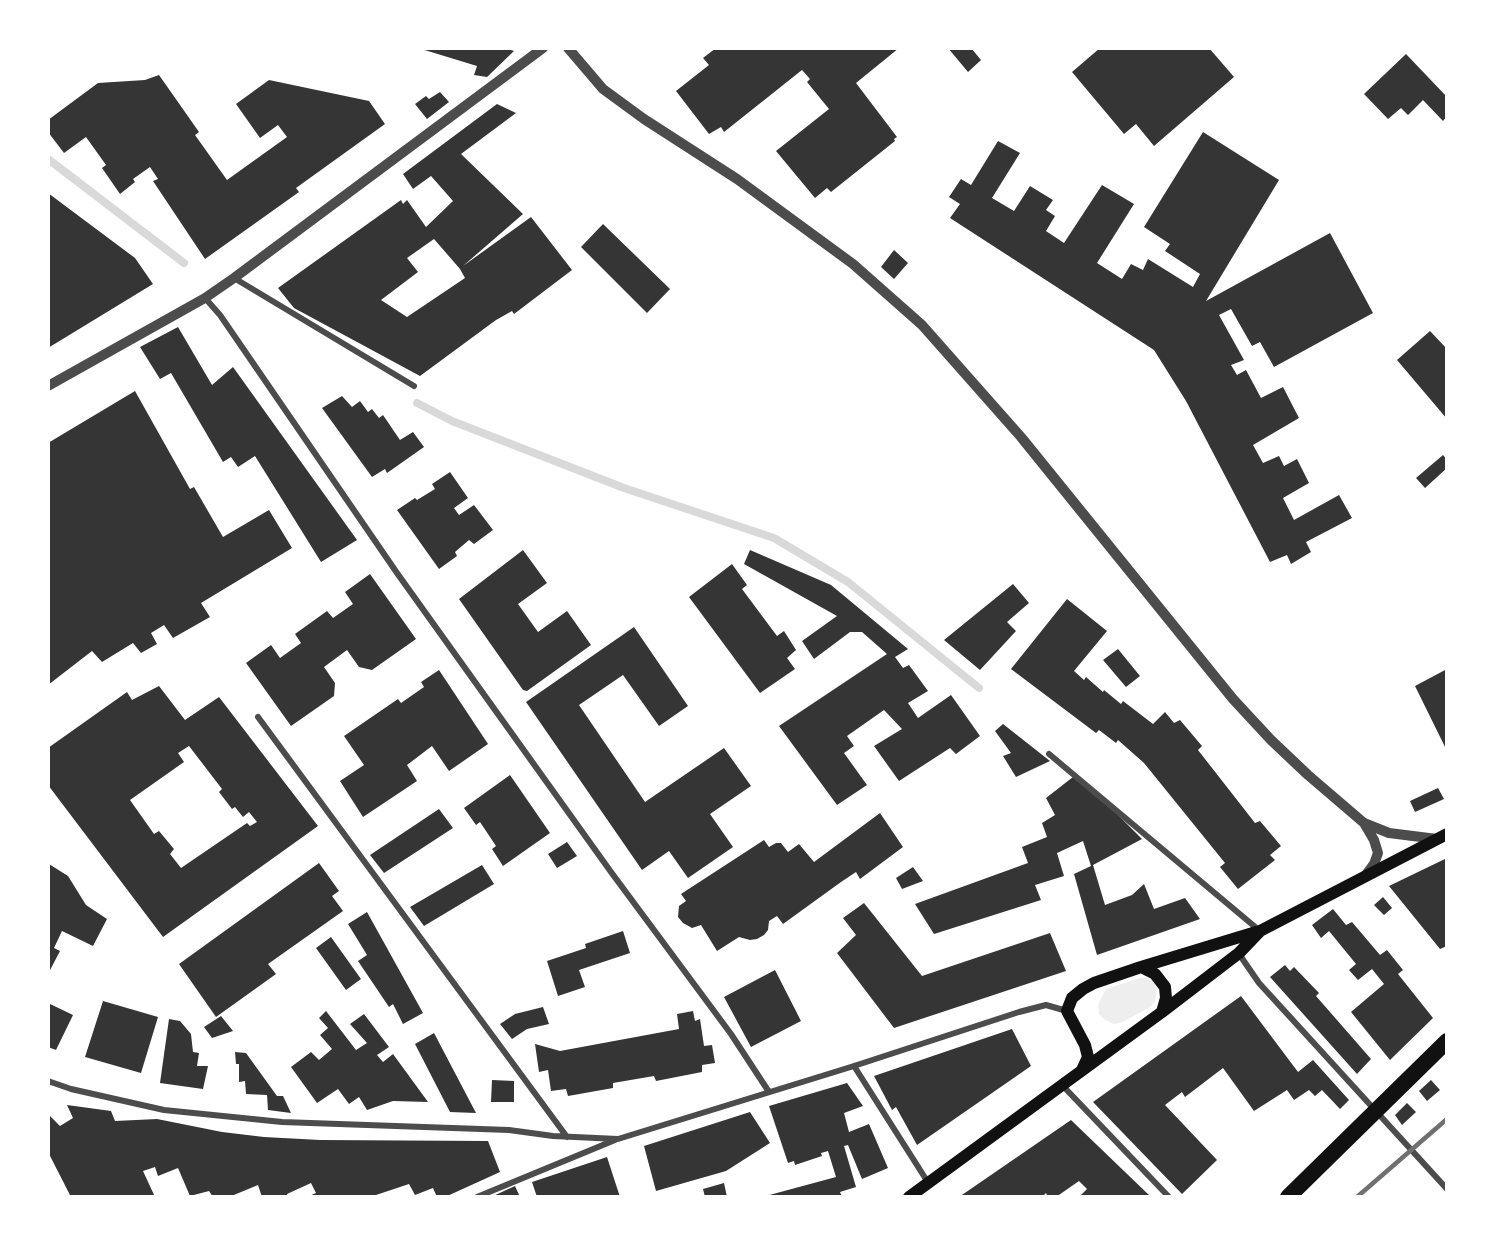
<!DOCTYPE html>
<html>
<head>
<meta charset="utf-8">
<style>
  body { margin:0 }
  #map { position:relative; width:1495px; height:1245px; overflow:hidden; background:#fff; font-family:Rubik,sans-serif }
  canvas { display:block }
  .frame { position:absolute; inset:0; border:50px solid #fff; pointer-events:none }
</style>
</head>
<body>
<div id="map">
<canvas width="1495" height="1245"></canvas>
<div class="frame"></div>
</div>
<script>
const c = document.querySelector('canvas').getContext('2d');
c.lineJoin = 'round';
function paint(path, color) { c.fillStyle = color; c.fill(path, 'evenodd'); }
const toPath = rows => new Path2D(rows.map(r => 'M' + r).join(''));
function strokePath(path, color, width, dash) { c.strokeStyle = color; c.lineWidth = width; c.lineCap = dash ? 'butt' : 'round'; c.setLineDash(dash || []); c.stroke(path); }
const green = toPath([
  [1140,978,1148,978,1154,982,1157,988,1155,1001,1150,1007,1123,1022,1114,1024,1105,1020,1099,1014,1098,1005,1106,989]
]);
const stream = toPath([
  [48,159,184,263],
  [417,403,452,421,624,488,774,538,848,582,979,688]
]);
const building = toPath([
  [418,48,505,48,514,51,487,77,474,75,477,66],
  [716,48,899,48,856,83,897,137,894,139,895,141,831,192,827,188,815,198,776,151,829,109,807,82,810,79,802,70,724,132,721,127,709,134,676,91,709,65,703,58],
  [948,48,971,48,981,60,968,72],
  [1100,48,1209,48,1234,77,1154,146,1136,124,1124,134,1072,72],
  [1406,54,1447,97,1447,116,1443,121,1423,100,1408,115,1401,108,1388,119,1364,94],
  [159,75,199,132,195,135,227,180,287,137,278,125,260,138,236,104,269,80,369,101,385,124,296,188,299,192,205,259,153,181,158,179,150,167,133,179,135,182,120,194,102,168,106,165,86,137,64,153,48,132,48,120,98,83,145,80],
  [440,92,449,102,427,119,415,104,426,96,429,99],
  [497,104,516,113,461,154,523,214,463,266,531,217,572,270,514,314,512,311,496,320,420,376,294,308,278,288,401,200,403,204,407,200,426,227,453,201,431,176,413,189,403,174],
  [434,239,460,269,465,278,407,317,381,300,418,272,407,258],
  [1203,132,1279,180,1206,301,1330,233,1373,313,1274,367,1260,342,1252,346,1231,309,1219,315,1244,360,1231,365,1237,375,1246,370,1261,398,1283,387,1299,418,1253,445,1263,463,1279,456,1284,466,1297,459,1309,483,1283,498,1294,520,1339,495,1352,518,1306,542,1311,552,1291,564,1287,555,1270,562,1186,401,1154,350,950,218,960,204,949,197,961,179,971,185,998,141,1020,153,992,198,1014,211,1030,186,1053,200,1046,210,1055,216,1046,231,1064,243,1102,185,1134,204,1097,263,1122,279,1131,264,1143,270,1148,259,1193,287,1200,274,1165,251,1170,244,1144,227],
  [48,193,135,258,153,284,48,348],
  [603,224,670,289,647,313,581,247],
  [894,250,908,263,894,279,881,267],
  [178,327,212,385,233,367,357,540,321,562,255,456,238,467,231,457,223,462,171,373,160,379,140,347],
  [1430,331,1447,349,1447,419,1397,360],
  [135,391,190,489,194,487,223,537,269,510,292,548,201,603,210,617,173,638,164,625,151,633,157,644,141,653,133,643,102,662,92,651,48,685,48,443],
  [342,396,352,407,360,401,368,412,372,409,379,418,383,415,400,440,413,432,424,447,387,473,385,469,372,477,322,408],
  [1443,455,1447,460,1447,468,1425,488,1416,478],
  [450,472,468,498,454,508,459,515,474,505,493,530,474,544,469,540,455,552,457,556,439,569,397,510,415,498,417,500,435,489,432,484],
  [523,550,547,583,518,604,538,632,567,611,591,645,527,691,523,690,459,599],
  [750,550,831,585,908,649,895,657,903,668,909,665,928,691,908,703,918,718,951,695,980,736,956,754,950,748,899,781,874,746,902,729,884,710,847,736,854,746,844,753,867,785,837,805,779,726,887,654,862,632,850,632,814,659,802,641,837,616,744,564],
  [732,564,747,585,742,589,777,636,784,631,796,650,787,658,795,669,760,693,689,597],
  [370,574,416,639,372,670,359,667,347,650,324,667,335,683,334,696,291,726,246,663,271,645,280,658,301,643,295,634,327,611,333,618,353,604,345,592],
  [1013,584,1029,603,1007,622,1016,631,980,670,944,640],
  [1067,599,1107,631,1074,671,1084,680,1086,677,1103,692,1104,690,1121,704,1123,701,1153,724,1165,712,1174,723,1180,720,1202,746,1198,750,1255,823,1260,821,1281,846,1270,855,1275,860,1238,889,1220,867,1225,863,1144,763,1118,740,1116,743,1099,730,1096,733,1011,669],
  [634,627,688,706,659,726,623,675,579,705,645,802,724,748,751,786,710,814,733,847,688,878,669,851,642,870,526,702],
  [1118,649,1140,676,1126,687,1103,660],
  [1447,669,1447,751,1415,686],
  [439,670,488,744,449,771,432,746,407,765,417,781,363,817,340,781,364,765,344,736,398,699,401,703,424,687,421,682],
  [159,686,185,720,219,697,318,826,163,937,48,785,48,748,127,692,132,700],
  [189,746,222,789,219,792,232,809,235,807,243,817,249,812,257,822,250,826,247,823,181,868,170,854,174,849,159,831,154,834,130,800,184,762,178,753],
  [1003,724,1050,761,1016,777,1003,756,1011,753,995,731],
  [510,775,550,833,503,866,492,849,496,846,480,822,476,825,464,808],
  [1073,777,1116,813,1142,839,1093,865,1105,905,1132,895,1144,884,1154,909,1185,898,1200,919,1097,955,1074,874,1091,866,1083,841,1057,853,1064,876,1035,885,1041,900,934,934,915,904,1028,863,1022,847,1047,837,1042,823,1055,815,1046,798],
  [1438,788,1444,799,1415,812,1410,801],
  [439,809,453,828,384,873,370,855],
  [880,813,903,847,860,879,856,872,841,882,783,924,777,916,769,921,768,930,764,935,757,939,750,940,739,937,717,951,701,925,692,928,683,923,678,917,679,906,686,901,681,894,764,840,769,847,776,843,781,843,788,852,799,844,814,862],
  [567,842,577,856,557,868,548,854],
  [1447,858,1447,946,1440,949,1389,886],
  [319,863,339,891,332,896,343,911,268,964,276,974,216,1017,179,964],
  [49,864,68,876,86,905,107,919,93,946,62,931,54,948,60,951,48,974],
  [482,865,494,884,424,926,410,907],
  [913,867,923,881,902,889,896,878],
  [1383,897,1392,908,1384,915,1374,905],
  [864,903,922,976,1050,933,1066,971,894,1028,837,953,856,935,843,918],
  [1333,909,1346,925,1352,922,1380,955,1387,950,1403,970,1398,974,1433,1018,1390,1060,1351,1012,1384,984,1372,969,1358,980,1349,970,1356,964,1329,931,1321,938,1312,925],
  [367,912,423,1013,403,1024,393,1004,389,1007,358,961,367,955,348,924],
  [623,931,630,953,579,970,585,987,558,996,547,961,586,948,585,944],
  [331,937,361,979,346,990,316,948],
  [1285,965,1290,971,1294,967,1319,993,1316,996,1371,1059,1357,1074,1270,977],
  [775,970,801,1021,751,1047,724,997],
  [1241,996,1298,1072,1313,1060,1349,1100,1340,1109,1322,1090,1315,1096,1309,1090,1294,1100,1287,1090,1254,1111,1223,1068,1185,1097,1182,1092,1165,1105,1217,1160,1182,1194,1093,1102],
  [103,1001,158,1017,141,1073,85,1057],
  [48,1003,73,1015,56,1050,48,1047],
  [543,1007,549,1024,527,1029,512,1039,500,1024,515,1014],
  [326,1011,356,1050,367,1043,350,1024,364,1014,389,1047,377,1055,383,1062,393,1054,428,1102,393,1101,367,1110,359,1097,349,1104,338,1089,317,1103,291,1067,311,1052,319,1060,332,1049,320,1035,328,1028,319,1018],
  [693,1011,695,1021,700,1019,704,1046,712,1045,715,1063,702,1065,702,1072,656,1081,654,1076,613,1083,613,1088,568,1096,566,1089,551,1091,548,1070,539,1072,535,1044,560,1051,679,1029,677,1014],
  [221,1016,233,1031,212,1038,204,1027],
  [169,1019,180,1021,191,1034,193,1052,199,1053,197,1066,208,1066,203,1089,160,1083],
  [1012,1029,1031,1066,917,1145,896,1107,892,1110,874,1076],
  [434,1033,476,1113,450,1112,415,1044],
  [235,1052,246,1053,277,1096,283,1096,291,1113,268,1110,267,1095,246,1094,245,1081,239,1082,239,1064,236,1064],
  [492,1080,514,1081,514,1102,491,1102],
  [1431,1080,1440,1090,1427,1101,1419,1091],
  [847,1083,863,1106,844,1113,849,1132,869,1124,888,1168,862,1179,848,1145,844,1146,856,1187,840,1192,842,1197,762,1197,836,1177,828,1151,821,1153,822,1156,795,1165,794,1161,788,1163,769,1106],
  [1407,1103,1416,1112,1402,1125,1395,1115],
  [67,1105,111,1111,115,1121,157,1119,222,1132,264,1137,320,1140,488,1141,500,1172,445,1197,437,1197,433,1188,415,1195,409,1184,370,1197,307,1197,316,1193,311,1183,287,1194,288,1197,262,1197,258,1185,229,1197,213,1197,209,1191,190,1196,178,1168,158,1176,155,1167,143,1171,155,1197,71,1197,48,1152,48,1114,60,1126,73,1118],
  [750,1112,770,1143,726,1171,656,1191,644,1146],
  [1071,1120,1151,1197,1079,1197,1087,1189,1079,1181,1056,1197,1048,1197,1046,1193,1042,1197,959,1197],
  [607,1157,620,1197,537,1197,532,1182],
  [724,1183,727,1197,705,1197,703,1189],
  [515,1186,520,1197,491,1197]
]);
const minor = toPath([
  [234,278,414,386],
  [205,298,220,315,397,573,611,872,731,1034,769,1092],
  [258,717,567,1137],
  [1049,754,1260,931],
  [1239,954,1259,983,1447,1189],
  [854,1066,929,1184],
  [48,1081,71,1089,164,1110,282,1122,509,1130,553,1136,618,1139,854,1066,1019,1012,1046,1005,1067,1011],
  [1062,1085,1169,1197],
  [477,1197,615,1140]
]);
const tertiary = toPath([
  [568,48,603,89,644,119,737,179,853,264,922,325,1021,437,1233,699,1271,740,1308,775,1364,823,1374,840,1378,853,1374,864,1365,876],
  [48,386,205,298,234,278,543,48],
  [1364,823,1389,833,1437,839]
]);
const secondary = toPath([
  [1141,967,1155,974,1165,987,1166,998,1162,1012],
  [1082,1070,1088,1057,1085,1045,1067,1011,1072,998,1083,989,1094,983,1141,967,1256,932],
  [909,1197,1162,1012,1239,953,1260,931,1447,834]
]);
const trunk = toPath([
  [1288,1197,1447,1041]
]);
const rail = toPath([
  [1357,1197,1447,1119]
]);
paint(green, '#eee');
strokePath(stream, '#d9d9d9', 8);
paint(building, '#353535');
strokePath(minor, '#4c4c4c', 6);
strokePath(tertiary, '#4c4c4c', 10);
strokePath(secondary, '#111', 12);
strokePath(trunk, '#111', 16);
strokePath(rail, '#707070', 4.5);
</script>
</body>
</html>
